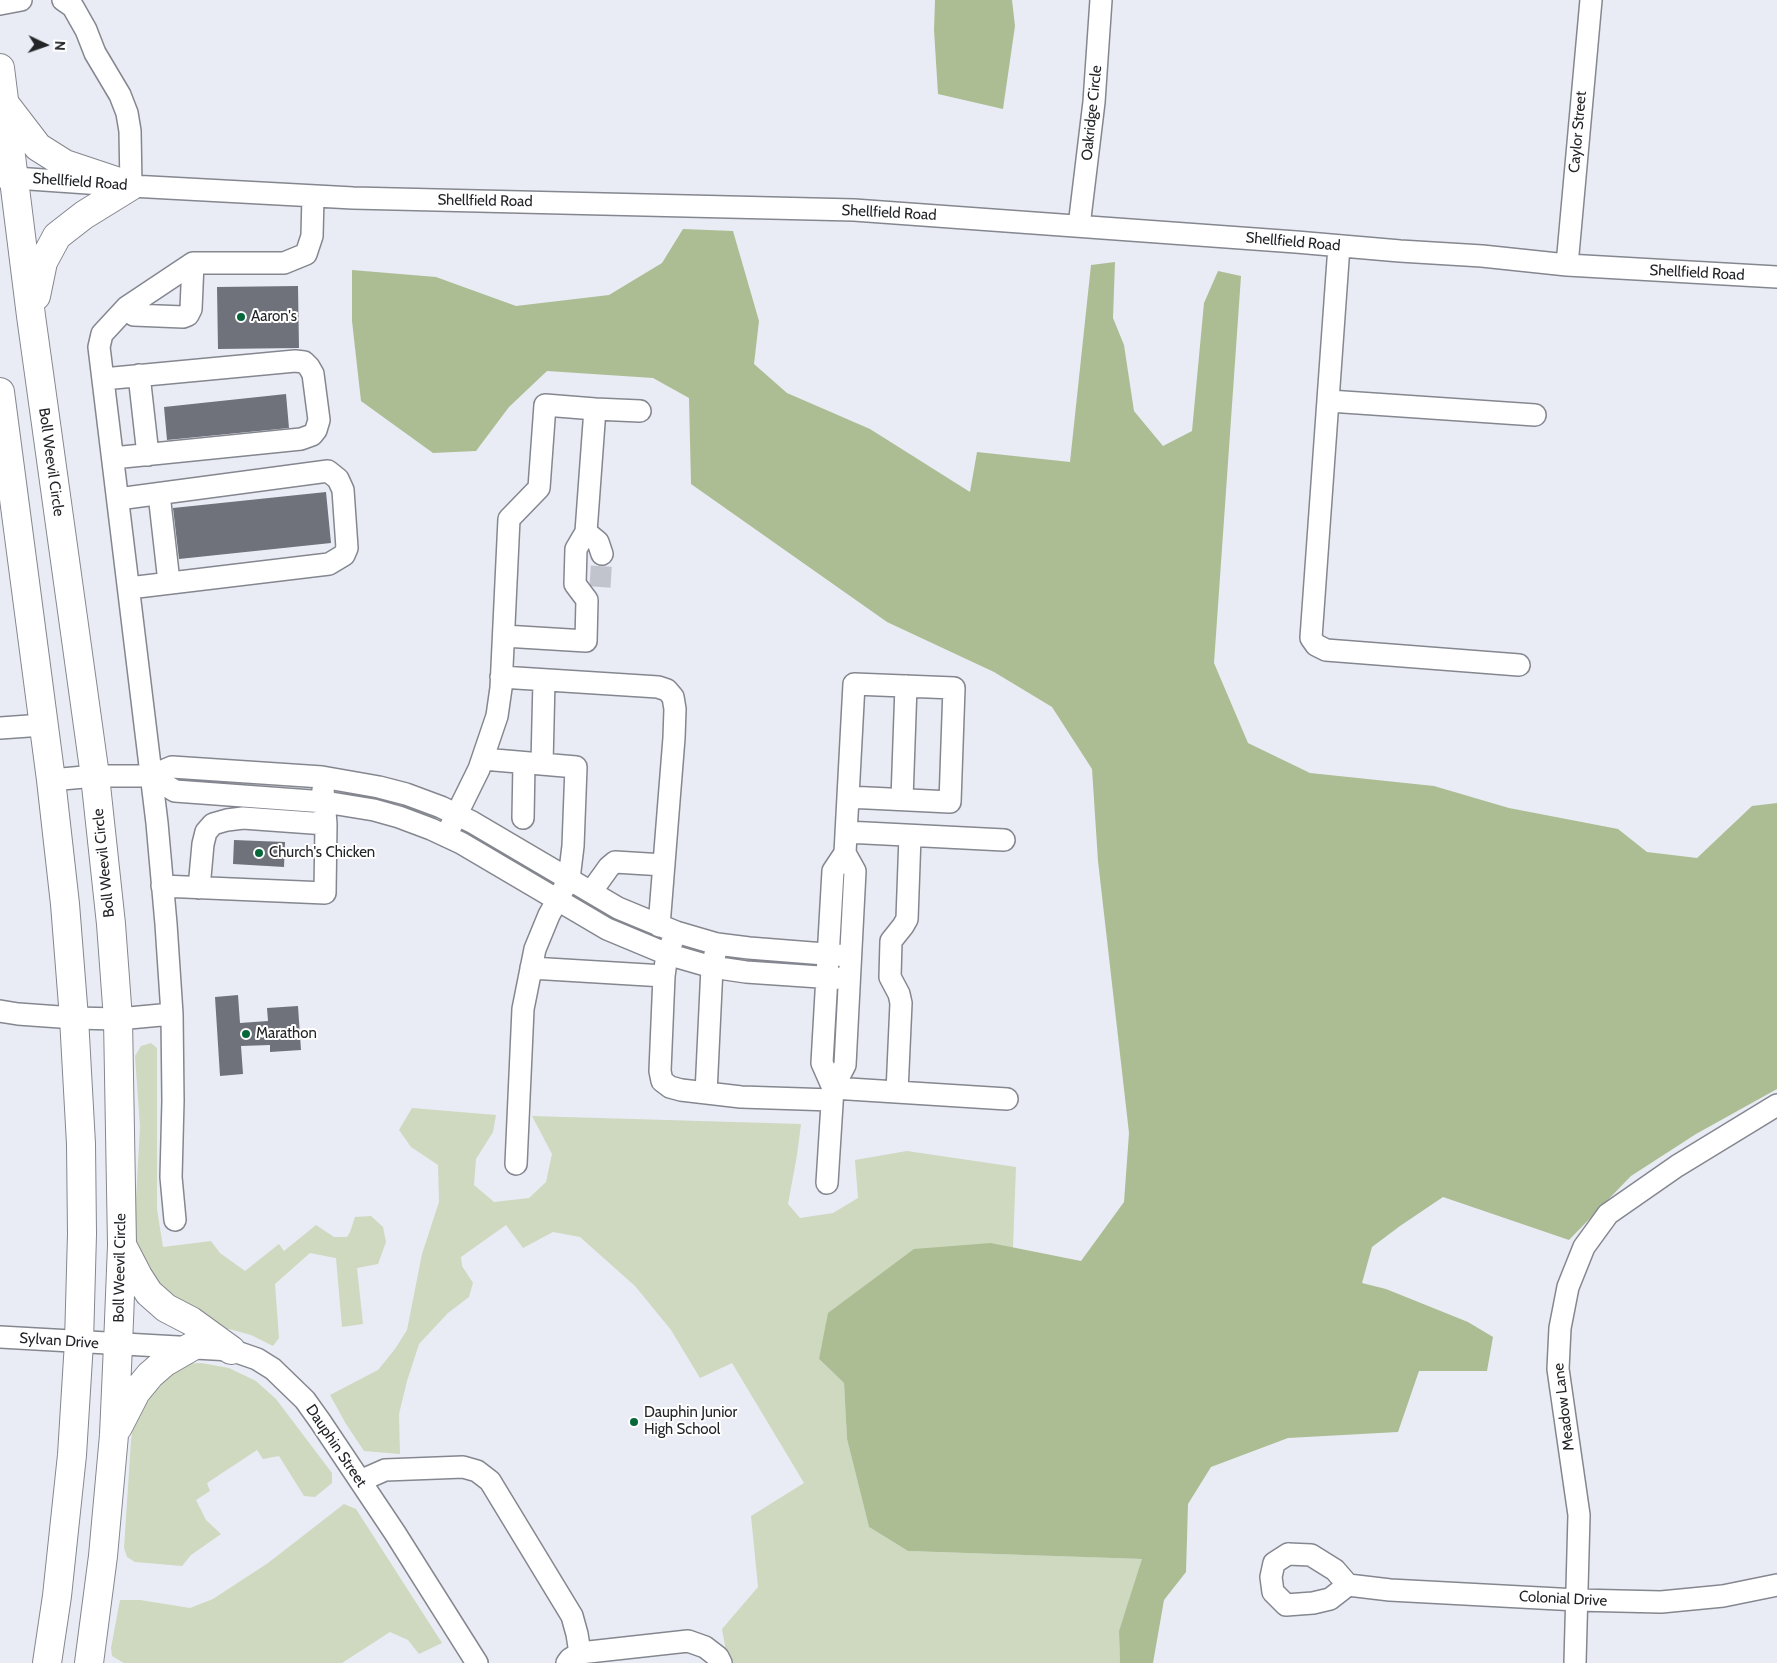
<!DOCTYPE html>
<html>
<head>
<meta charset="utf-8">
<style>
  body { margin:0 }
  #map { position:relative; width:1777px; height:1663px; overflow:hidden; background:#e9ecf5; font-family:Cabin,sans-serif }
  canvas { display:block }
  .north { position:absolute; left:20px; top:20px; width:50px; height:50px; -webkit-text-stroke:4px #fff; paint-order:stroke; rotate:93deg; font-size:14px; font-weight:700; line-height:20px; text-align:center; color:#232427 }
  .north::after { content:''; display:block; margin:auto; width:18px; height:22px; background:#232427; clip-path:polygon(50% 0,100% 100%,50% 72%,0 100%) }
</style>
</head>
<body>
<div id="map">
<canvas width="1777" height="1663"></canvas>
<div class="north">N</div>
</div>
<script>
const c = document.querySelector('canvas').getContext('2d');
c.lineJoin = 'round';
function paint(path, color) { c.fillStyle = color; c.fill(path, 'evenodd'); }
const toPath = rows => new Path2D(rows.map(r => 'M' + r).join(''));
function strokePath(path, color, width, dash) { c.strokeStyle = color; c.lineWidth = width; c.lineCap = dash ? 'butt' : 'round'; c.setLineDash(dash || []); c.stroke(path); }
function drawText(font, color, halo, rows, align = 'center') {
  c.font = font + ' Cabin,sans-serif'; c.lineWidth = 4; c.setLineDash([]); c.textBaseline = 'middle'; c.strokeStyle = halo; c.fillStyle = color; for (const [text, x, y, turn = 0] of rows) {
    c.save(); c.translate(x, y); c.rotate((+turn || 0) * Math.PI / 180); c.textAlign = isNaN(turn) ? turn : align; if (halo) c.strokeText(text, 0, 0); c.fillText(text, 0, 0); c.restore();
  }
}
const green = toPath([
  [151,1043,157,1048,157,1209,163,1247,211,1241,220,1253,245,1271,279,1244,284,1251,316,1225,334,1237,347,1237,350,1232,355,1217,371,1216,383,1227,386,1242,378,1264,357,1268,363,1324,342,1327,336,1258,325,1256,310,1253,275,1284,279,1338,273,1346,251,1335,229,1329,221,1329,145,1280,134,1234,140,1127,135,1056,141,1046],
  [412,1108,496,1115,493,1132,476,1159,474,1185,494,1202,529,1198,546,1182,552,1154,532,1116,801,1124,797,1155,788,1204,800,1218,833,1213,858,1198,855,1160,907,1151,1016,1167,1013,1248,991,1243,819,1359,844,1383,847,1439,869,1527,908,1551,1143,1559,1119,1631,1120,1663,733,1663,726,1651,722,1629,758,1587,751,1516,804,1483,732,1363,700,1378,671,1330,635,1286,580,1237,553,1232,523,1248,506,1225,461,1257,462,1266,473,1283,469,1297,448,1313,419,1344,407,1381,399,1414,400,1454,364,1451,346,1424,330,1395,378,1370,395,1349,407,1330,422,1254,439,1202,438,1165,411,1147,399,1130],
  [201,1363,229,1368,256,1381,276,1399,332,1473,332,1483,315,1497,304,1496,279,1456,263,1459,257,1450,207,1483,210,1491,196,1500,206,1520,221,1534,191,1555,182,1566,135,1562,127,1557,124,1548,131,1441,136,1403,178,1364],
  [344,1504,356,1509,442,1643,419,1654,408,1640,390,1632,342,1663,124,1663,112,1656,111,1648,120,1600,140,1600,190,1608,213,1599,268,1563]
]);
const forest = toPath([
  [935,0,1012,0,1015,26,1003,109,938,94,934,30],
  [683,229,733,231,759,321,754,364,787,393,870,429,970,492,977,452,1070,462,1091,265,1115,262,1113,318,1124,345,1134,411,1163,446,1192,431,1204,303,1218,271,1241,276,1214,663,1248,743,1310,773,1434,786,1509,808,1618,829,1647,852,1697,858,1752,806,1777,803,1777,1089,1696,1134,1631,1176,1569,1240,1443,1197,1400,1226,1372,1247,1362,1283,1386,1289,1468,1322,1493,1337,1487,1371,1419,1371,1398,1432,1288,1438,1211,1467,1188,1504,1186,1572,1164,1600,1153,1663,1120,1663,1119,1631,1142,1559,908,1551,869,1527,847,1439,844,1383,819,1359,828,1313,914,1249,991,1243,1081,1261,1124,1202,1129,1133,1098,861,1092,769,1052,707,994,672,887,622,691,484,689,398,653,378,547,371,509,407,476,451,433,453,361,401,352,321,352,270,436,277,516,306,609,295,662,263]
]);
const building = toPath([
  [298,286,299,348,218,349,217,287],
  [286,394,289,428,167,440,164,407],
  [326,492,331,543,179,559,173,508],
  [234,840,285,842,284,867,233,864],
  [238,995,240,1023,268,1021,267,1008,298,1006,301,1050,270,1052,270,1045,241,1046,243,1074,220,1076,215,997]
]);
const minorTunnel = toPath([
  [600,587,602,554]
]);
const minor = toPath([
  [63,0,73,7,86,30,95,53,120,95,127,113,130,131,131,186],
  [0,4,21,0],
  [0,177,131,186,353,198,854,210,1296,242,1400,251,1482,256,1567,265,1777,277],
  [1079,226,1094,102,1101,0],
  [1339,246,1311,638,1316,645,1326,650,1519,665],
  [1567,265,1591,0],
  [127,307,134,315,183,317,188,315,191,309,193,263],
  [139,375,148,455],
  [103,379,295,361,304,362,309,367,313,374,319,420,316,430,312,435,301,439,113,458],
  [1329,401,1535,415],
  [595,409,640,411],
  [159,494,169,582],
  [118,499,328,471,338,479,343,490,347,548,344,555,329,564,129,588],
  [586,532,598,542,602,554],
  [501,677,658,687,667,690,673,697,675,709,674,738,659,926],
  [0,728,43,725],
  [483,759,576,767,573,846,569,879,549,915,535,949,523,1009,516,1164],
  [542,764,544,680],
  [151,776,175,791,325,802,374,810,399,817,431,829,461,843,607,929,667,954,712,967,746,972,849,979],
  [51,780,95,776,151,776,172,767,322,777,379,787,406,794,441,807,472,822,618,908,676,932,717,944,749,948,850,956],
  [902,799,906,686],
  [523,818,524,763],
  [846,832,1004,840],
  [446,836,479,769,497,716,501,688,509,519,539,488,545,405,595,409,586,532,576,549,575,584,587,600,586,641,504,636],
  [162,886,325,893,326,824,323,789],
  [199,888,203,844,206,832,213,824,227,820,243,818,326,824],
  [591,892,609,867,615,862,664,865],
  [672,942,667,954,664,976,660,1071,662,1081,670,1087,681,1090,741,1097,832,1100],
  [531,968,664,976],
  [0,1011,18,1014,74,1018,118,1019,172,1014],
  [833,1088,822,1063,833,871,845,853,854,684,954,688,950,802,848,797],
  [833,1088,1007,1099],
  [897,1092,901,1003,899,994,890,977,891,941,903,926,907,919,910,836],
  [706,1093,712,967,715,954],
  [827,1183,833,1088,845,1065,855,871,845,853],
  [175,1220,171,1177,173,1101,172,1014,166,924,157,823,99,347,102,334,127,307,193,263,284,263,306,254,312,236,313,196],
  [0,1337,231,1350,257,1359,273,1369,305,1400,320,1421,395,1533,477,1663],
  [360,1481,385,1470,463,1467,477,1471,490,1481,572,1616,577,1634,580,1653],
  [1288,1554,1311,1555,1335,1570,1348,1585,1330,1599,1313,1603,1286,1605,1273,1592,1271,1577,1274,1563,1288,1554],
  [1348,1585,1390,1590,1577,1600,1661,1602,1723,1596,1777,1585],
  [567,1663,570,1659,580,1653,688,1641,705,1647,718,1657,721,1663],
  [1575,1663,1579,1515,1558,1369,1560,1328,1568,1287,1584,1247,1608,1214,1677,1166,1777,1105]
]);
const highway = toPath([
  [0,68,31,316,95,776,111,924,118,1019,122,1245,118,1345,114,1435,103,1556,89,1663],
  [5,104,38,147,65,164,131,186],
  [36,296,43,262,57,236,84,215,131,186],
  [0,392,51,780,65,904,74,1018,81,1144,82,1234,79,1342,72,1455,57,1596,47,1663],
  [123,1247,138,1276,149,1293,166,1308,191,1321,231,1350],
  [118,1427,136,1392,150,1375,165,1362,191,1347]
]);
const markers = [
  [241,317,5,"#06673b"],
  [259,853,5,"#06673b"],
  [246,1034,5,"#06673b"],
  [634,1422,5,"#06673b"]
];
const streetNames = [
  ["Oakridge Circle",1092,113,-84],
  ["Caylor Street",1578,132,-85],
  ["Shellfield Road",80,182,4],
  ["Shellfield Road",485,201,1],
  ["Shellfield Road",889,213,3],
  ["Shellfield Road",1293,242,5],
  ["Shellfield Road",1697,273,3],
  ["Boll Weevil Circle",51,462,82],
  ["Boll Weevil Circle",104,863,-96],
  ["Boll Weevil Circle",120,1268,-89],
  ["Sylvan Drive",59,1341,4],
  ["Meadow Lane",1564,1407,-97],
  ["Dauphin Street",336,1446,56],
  ["Colonial Drive",1563,1599,3]
];
const poiNames = [
  ["Aaron's",251,317],
  ["Church's Chicken",269,853],
  ["Marathon",256,1034],
  ["Dauphin Junior",644,1413],
  ["High School",644,1430]
];
paint(green, '#ced9bf');
paint(forest, '#acbd93');
paint(building, '#6f727a');
strokePath(minorTunnel, '#c1c4cc', 21, [21, 11]);
strokePath(minor, '#84878f', 24);
strokePath(highway, '#84878f', 30);
strokePath(minor, '#fff', 21);
strokePath(highway, '#fff', 28);
for (const [x, y, r, color] of markers) { const dot = new Path2D(); dot.arc(x, y, r, 0, 2 * Math.PI); c.fillStyle = color; c.fill(dot); strokePath(dot, '#fff', 2); }
drawText('15px', '#232427', '#fff', streetNames);
drawText('15px', '#232427', '#fff', poiNames, 'left');
</script>
</body>
</html>
